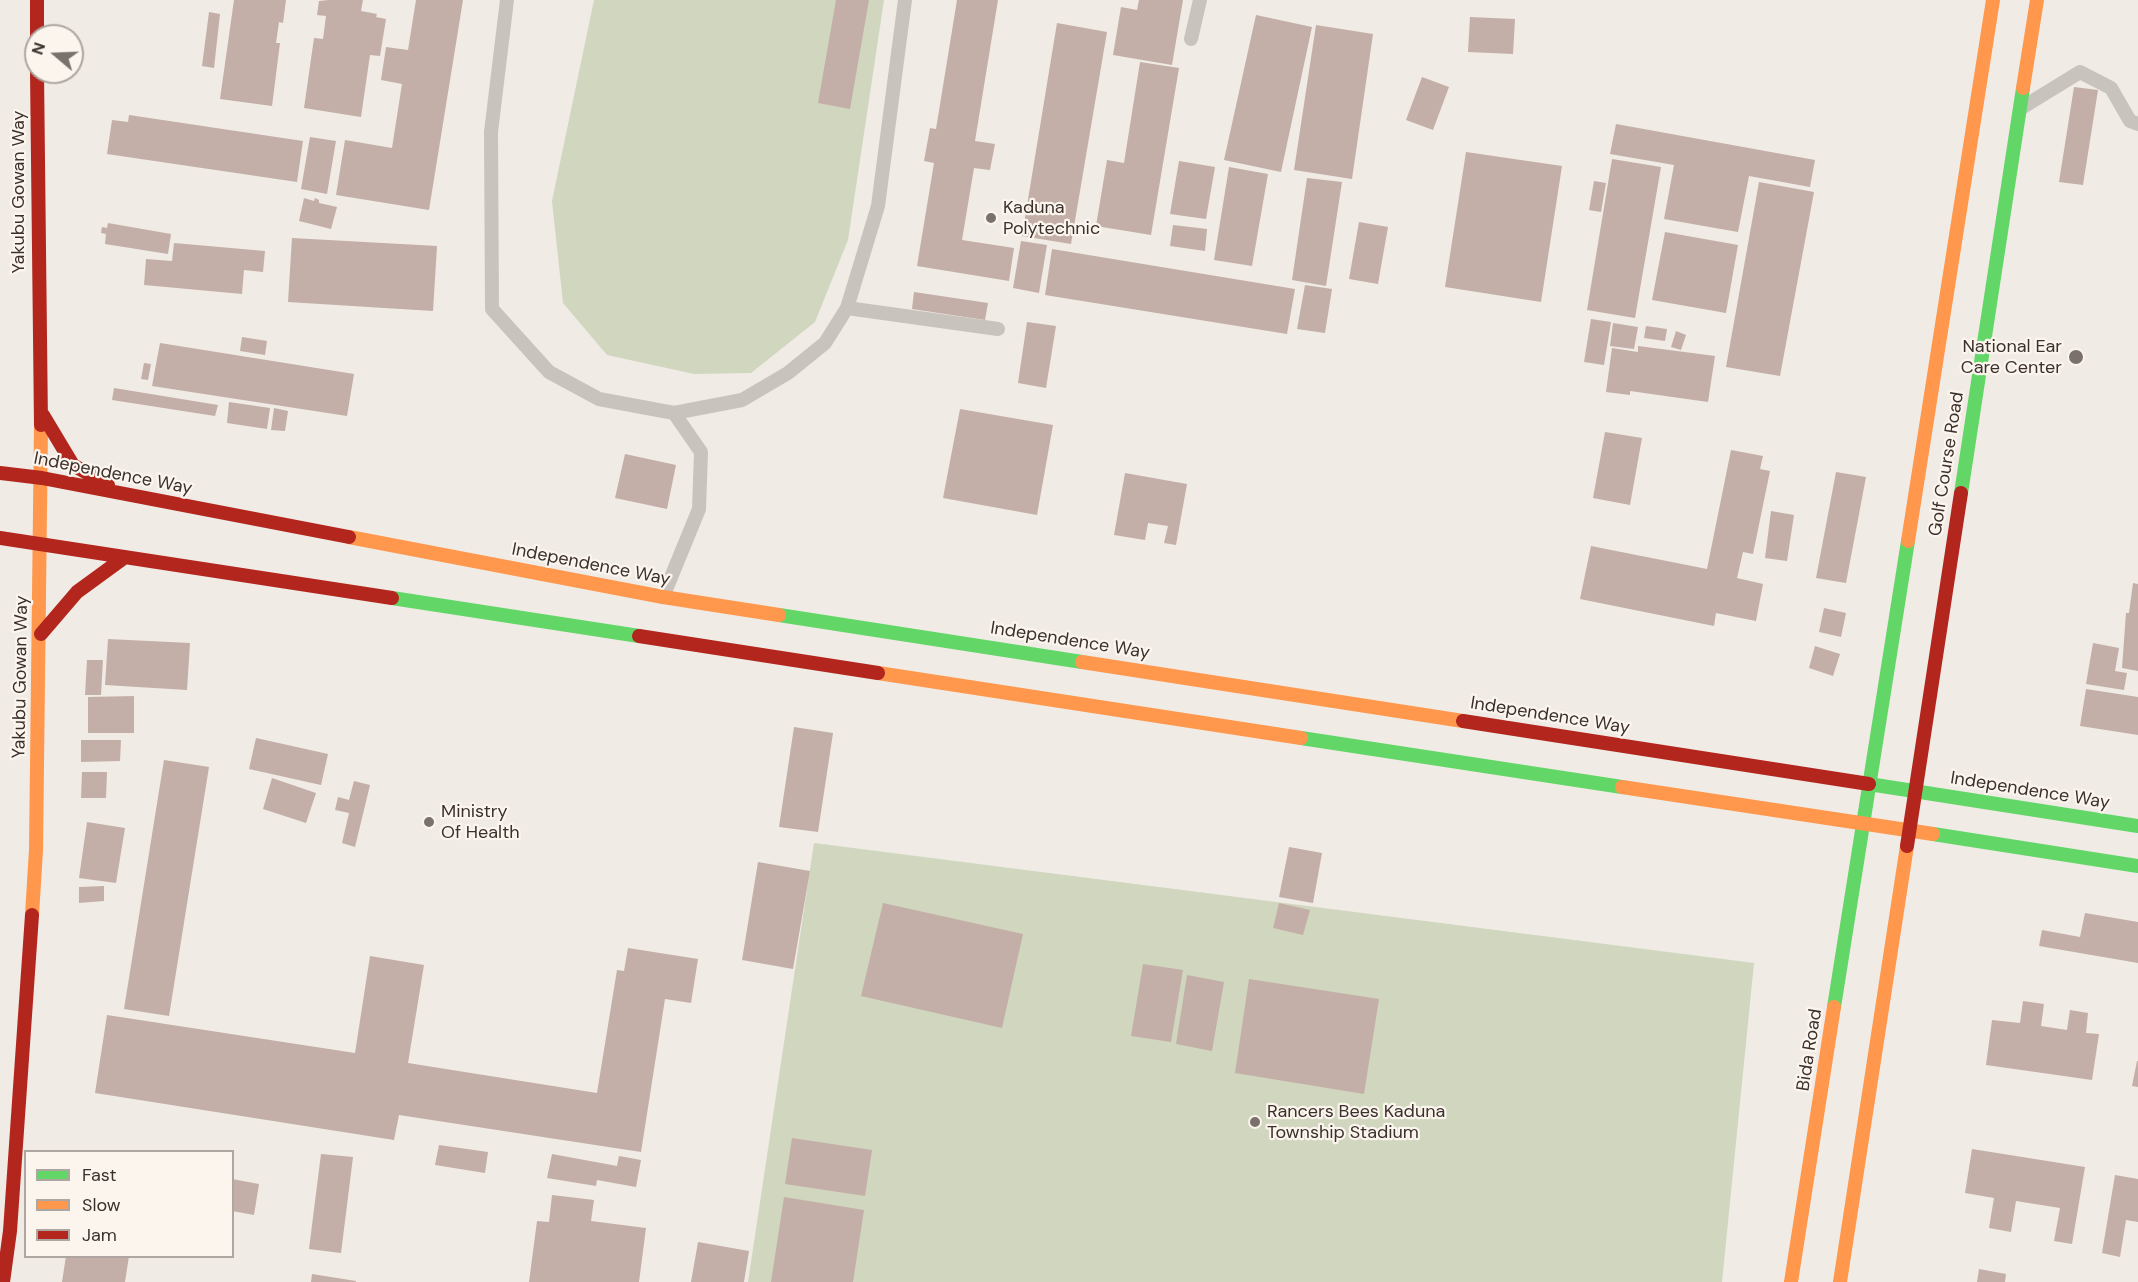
<!DOCTYPE html>
<html>
<head>
<meta charset="utf-8">
<style>
  body { margin:0 }
  #map { position:relative; width:2138px; height:1282px; overflow:hidden; background:#f0ebe5; font-family:"DM Sans",sans-serif }
  canvas { display:block }
  .legend { position:absolute; left:24px; top:1150px; width:210px; height:108px; box-sizing:border-box; background:#fbf5ee; border:2px solid #aea6a0; margin:0; padding:8px 10px; list-style:none; font-size:18px; color:#3b302b }
  .legend li { display:flex; align-items:center; gap:12px; height:30px }
  .legend b { width:30px; border:2px solid #aea6a0 }
  .north { position:absolute; left:24px; top:24px; width:60px; height:60px; box-sizing:border-box; background:#fbf5ee; border:2px solid #aea6a0; border-radius:50%; rotate:289deg; font-size:16px; font-weight:700; line-height:24px; text-align:center; color:#3b302b }
  .north::after { content:''; display:block; margin:auto; width:21px; height:27px; background:#7a716c; clip-path:polygon(50% 0,100% 100%,50% 72%,0 100%) }
</style>
</head>
<body>
<div id="map">
<canvas width="2138" height="1282"></canvas>
<ul class="legend">
<li><b style="height:8px;background:#63d668"></b>Fast</li>
<li><b style="height:8px;background:#ff974d"></b>Slow</li>
<li><b style="height:8px;background:#b3261e"></b>Jam</li>
</ul>
<div class="north">N</div>
</div>
<script>
const c = document.querySelector('canvas').getContext('2d');
c.lineJoin = 'round';
function paint(path, color) { c.fillStyle = color; c.fill(path, 'evenodd'); }
const toPath = rows => new Path2D(rows.map(r => 'M' + r).join(''));
function strokePath(path, color, width, dash) { c.strokeStyle = color; c.lineWidth = width; c.lineCap = dash ? 'butt' : 'round'; c.setLineDash(dash || []); c.stroke(path); }
function drawText(font, color, halo, rows, align = 'center') {
  c.font = font + ' "DM Sans",sans-serif'; c.lineWidth = 4.5; c.setLineDash([]); c.textBaseline = 'middle'; c.strokeStyle = halo; c.fillStyle = color; for (const [text, x, y, turn = 0] of rows) {
    c.save(); c.translate(x, y); c.rotate((+turn || 0) * Math.PI / 180); c.textAlign = isNaN(turn) ? turn : align; if (halo) c.strokeText(text, 0, 0); c.fillText(text, 0, 0); c.restore();
  }
}
const green = toPath([
  [594,0,884,0,848,240,815,322,751,373,694,374,607,355,563,303,552,201],
  [814,843,1754,963,1722,1282,748,1282]
]);
const building = toPath([
  [234,0,286,0,283,23,279,22,276,43,280,43,272,106,220,99],
  [329,0,363,0,361,11,377,14,376,17,386,19,380,56,370,55,361,117,304,108,314,38,323,39,326,16,317,15,319,1],
  [416,0,463,0,429,210,336,195,345,140,392,148,402,84,381,80,386,47,408,50],
  [836,0,869,0,850,109,818,103],
  [957,0,998,0,975,141,995,144,990,170,974,168,962,240,1014,248,1009,281,917,266,934,163,924,161,930,128,936,129],
  [1139,0,1183,0,1172,65,1113,55,1121,7,1137,10],
  [209,12,220,14,214,68,202,66],
  [1256,15,1312,27,1281,172,1224,160],
  [1470,17,1515,19,1513,54,1468,52],
  [1057,23,1107,32,1071,244,1022,236],
  [1316,25,1373,34,1352,179,1294,170],
  [1140,62,1179,68,1151,235,1096,226,1107,160,1124,163],
  [1422,77,1449,87,1433,130,1406,120],
  [2074,87,2098,90,2083,185,2059,182],
  [129,115,303,141,297,182,107,154,112,120,128,122],
  [1616,124,1815,160,1810,187,1749,176,1738,232,1664,219,1674,165,1610,154],
  [310,137,336,141,327,194,301,189],
  [1466,152,1562,166,1541,302,1445,287],
  [1612,159,1661,167,1635,318,1587,310],
  [1179,161,1215,167,1206,219,1170,214],
  [1229,167,1268,174,1252,266,1214,260],
  [1307,178,1342,182,1326,286,1292,280],
  [1594,181,1606,183,1601,212,1589,210],
  [1759,182,1814,192,1780,376,1726,367],
  [304,198,314,201,315,198,319,200,319,203,337,207,331,229,299,221],
  [1359,222,1388,227,1378,284,1349,279],
  [108,223,171,234,168,254,105,244,106,234,101,233,102,227,107,228],
  [1173,225,1207,229,1205,251,1170,246],
  [1665,232,1738,245,1726,313,1652,300],
  [292,238,437,246,433,311,288,302],
  [1021,241,1047,245,1039,293,1013,288],
  [174,243,265,251,263,272,244,270,242,294,144,285,146,259,172,261],
  [1052,249,1295,289,1287,334,1045,295],
  [1305,285,1332,289,1325,333,1297,329],
  [914,292,988,303,985,320,912,309],
  [1591,319,1611,322,1604,365,1584,362],
  [1027,322,1056,326,1046,388,1018,383],
  [1613,323,1638,327,1634,349,1610,346],
  [1646,326,1667,329,1665,341,1644,338],
  [1676,331,1686,335,1681,350,1671,347],
  [242,337,267,341,265,355,240,351],
  [160,343,354,374,347,416,152,386],
  [1638,346,1715,356,1708,402,1630,391,1630,395,1606,392,1612,348,1638,352],
  [144,363,151,364,148,380,141,379],
  [114,388,218,405,215,416,112,400],
  [229,402,270,408,267,429,227,423],
  [274,408,288,411,285,431,271,430],
  [960,409,1053,425,1037,515,943,498],
  [1605,432,1642,438,1630,505,1593,498],
  [1731,450,1763,456,1760,469,1770,471,1753,554,1743,552,1737,578,1763,584,1756,621,1716,613,1714,626,1580,599,1591,546,1707,569],
  [625,454,676,465,667,509,615,498],
  [1836,472,1866,477,1846,583,1816,578],
  [1125,473,1187,484,1176,545,1164,543,1168,526,1148,523,1145,540,1114,535],
  [1771,511,1794,515,1787,561,1765,558],
  [2133,583,2138,584,2138,671,2122,668,2126,613,2129,613],
  [1824,608,1846,613,1841,637,1819,632],
  [108,639,190,643,187,690,105,685],
  [2093,643,2119,648,2115,671,2127,673,2124,690,2086,684],
  [1815,646,1840,654,1833,676,1809,668],
  [87,660,103,660,101,695,85,695],
  [2086,689,2138,697,2138,735,2080,726],
  [134,696,134,733,88,733,88,697],
  [794,727,833,733,818,832,779,827],
  [256,738,328,754,321,785,249,769],
  [81,740,121,740,120,761,81,762],
  [164,760,209,767,169,1016,124,1009],
  [82,772,107,772,106,798,81,798],
  [272,778,316,793,306,823,263,809],
  [354,781,370,785,355,847,342,843,349,813,335,810,338,797,349,800],
  [87,822,125,828,116,883,79,878],
  [1289,847,1322,853,1313,903,1279,897],
  [758,862,810,871,793,969,742,960],
  [104,886,104,901,79,903,79,887],
  [883,903,1023,934,1002,1028,861,996],
  [1279,903,1310,910,1303,935,1273,928],
  [2085,913,2138,922,2138,963,2039,946,2042,930,2080,937],
  [628,948,698,959,691,1003,665,999,641,1152,399,1115,394,1140,95,1093,107,1015,355,1053,370,956,424,965,408,1063,597,1093,617,970,624,971],
  [1143,964,1183,970,1171,1042,1131,1036],
  [1187,975,1224,982,1212,1051,1176,1044],
  [1249,979,1379,999,1364,1094,1235,1073],
  [2023,1001,2044,1004,2041,1026,2067,1030,2070,1010,2088,1013,2086,1033,2099,1034,2092,1080,1986,1065,1992,1020,2020,1023],
  [2137,1061,2138,1061,2138,1087,2132,1086],
  [792,1138,872,1150,865,1196,785,1184],
  [439,1145,488,1152,485,1173,435,1165],
  [1972,1149,2085,1167,2072,1244,2054,1241,2060,1208,2016,1201,2011,1232,1989,1228,1994,1198,1965,1193],
  [321,1154,353,1157,341,1253,309,1249],
  [552,1154,617,1166,619,1156,641,1160,636,1187,597,1180,596,1186,547,1178],
  [2115,1175,2138,1179,2138,1222,2126,1220,2120,1257,2102,1253],
  [232,1179,259,1184,254,1215,232,1211],
  [552,1195,594,1200,591,1221,646,1228,639,1282,529,1282,537,1221,549,1222],
  [784,1197,864,1210,853,1282,771,1282],
  [698,1242,749,1251,744,1282,691,1282],
  [66,1256,129,1256,125,1282,62,1282],
  [1979,1269,2006,1274,2005,1282,1977,1282],
  [312,1274,356,1281,356,1282,311,1282]
]);
const lane = toPath([
  [507,0,491,132,492,309,549,372,599,399,674,413,701,452,699,509,663,597],
  [1191,39,1200,0],
  [2023,107,2080,72,2111,88,2130,121,2138,124],
  [847,308,998,329],
  [674,413,742,400,788,373,825,343,847,308,878,206,905,0]
]);
const fast = toPath([
  [1961,493,2023,88],
  [392,598,639,636],
  [779,615,1082,662],
  [1301,738,1622,787],
  [1869,784,2138,826],
  [1933,834,2138,866],
  [1834,1007,1908,541]
]);
const slow = toPath([
  [2023,88,2037,0],
  [349,537,663,597,779,615],
  [1908,541,1993,0],
  [1082,662,1463,721],
  [878,673,1301,738],
  [1622,787,1933,834],
  [32,915,36,850,41,425],
  [1791,1282,1834,1007],
  [1840,1282,1907,846]
]);
const jam = toPath([
  [37,0,37,36],
  [37,72,41,425],
  [43,415,73,465,108,485],
  [0,473,42,478,349,537],
  [0,538,392,598],
  [41,634,77,592,125,557],
  [639,636,878,673],
  [1463,721,1869,784],
  [1907,846,1961,493],
  [3,1282,10,1231,32,915]
]);
const markers = [
  [991,218,6,"#7a716c"],
  [2076,357,8,"#7a716c"],
  [429,822,6,"#7a716c"],
  [1255,1122,6,"#7a716c"]
];
const streetNames = [
  ["Yakubu Gowan Way",19,192,-90],
  ["Golf Course Road",1947,464,-81],
  ["Independence Way",113,474,11],
  ["Independence Way",591,565,11],
  ["Independence Way",1070,641,9],
  ["Yakubu Gowan Way",21,677,-89],
  ["Independence Way",1550,716,9],
  ["Independence Way",2030,791,9],
  ["Bida Road",1810,1050,-81]
];
const poiNames = [
  ["Kaduna",1003,208],
  ["Polytechnic",1003,229],
  ["National Ear",2062,347,"right"],
  ["Care Center",2062,368,"right"],
  ["Ministry",441,812],
  ["Of Health",441,833],
  ["Rancers Bees Kaduna",1267,1112],
  ["Township Stadium",1267,1133]
];
paint(green, '#d1d6bf');
paint(building, '#c3afa7');
strokePath(lane, '#c9c3be', 14);
strokePath(fast, '#63d668', 14);
strokePath(slow, '#ff974d', 14);
strokePath(jam, '#b3261e', 14);
for (const [x, y, r, color] of markers) { const dot = new Path2D(); dot.arc(x, y, r, 0, 2 * Math.PI); c.fillStyle = color; c.fill(dot); strokePath(dot, '#fbf5ee', 2); }
drawText('18px', '#3b302b', '#fbf5ee', streetNames);
drawText('18px', '#3b302b', '#fbf5ee', poiNames, 'left');
</script>
</body>
</html>
